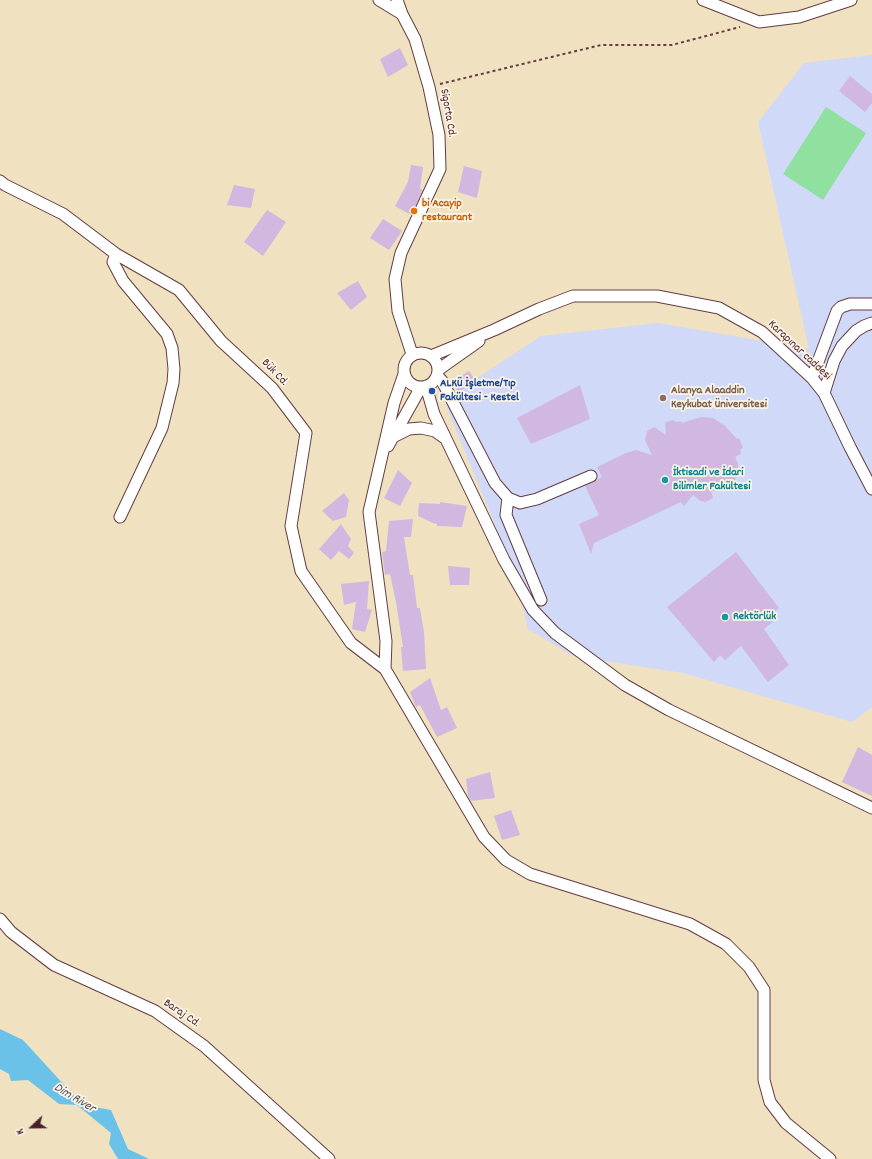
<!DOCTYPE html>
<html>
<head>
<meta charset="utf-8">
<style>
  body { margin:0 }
  #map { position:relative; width:872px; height:1159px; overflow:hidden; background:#f0e1c1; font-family:Dekko,sans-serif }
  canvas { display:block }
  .north { position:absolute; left:12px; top:1107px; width:40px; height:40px; -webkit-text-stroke:3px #fcf5e5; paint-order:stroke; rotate:248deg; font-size:11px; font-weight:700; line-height:16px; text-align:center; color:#4a1f2b }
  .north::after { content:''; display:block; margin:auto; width:14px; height:18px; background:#4a1f2b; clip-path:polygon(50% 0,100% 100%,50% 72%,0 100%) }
</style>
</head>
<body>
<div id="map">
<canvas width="872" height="1159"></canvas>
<div class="north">K</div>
</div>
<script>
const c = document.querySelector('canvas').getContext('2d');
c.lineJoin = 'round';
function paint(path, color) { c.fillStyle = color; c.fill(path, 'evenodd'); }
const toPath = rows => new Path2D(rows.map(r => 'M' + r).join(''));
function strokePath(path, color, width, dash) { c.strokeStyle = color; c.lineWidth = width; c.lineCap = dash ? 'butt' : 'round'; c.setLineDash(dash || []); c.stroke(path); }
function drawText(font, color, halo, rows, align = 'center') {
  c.font = font + ' Dekko,sans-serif'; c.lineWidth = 3.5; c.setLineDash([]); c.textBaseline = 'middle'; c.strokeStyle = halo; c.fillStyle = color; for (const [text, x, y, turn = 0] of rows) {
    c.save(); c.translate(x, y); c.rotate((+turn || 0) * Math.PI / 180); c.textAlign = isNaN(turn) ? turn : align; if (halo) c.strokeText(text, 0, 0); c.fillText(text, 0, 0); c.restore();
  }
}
const built = toPath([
  [872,55,872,707,852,722,683,673,573,656,528,629,515,573,447,408,462,388,541,336,658,323,809,349,758,122,804,63]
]);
const green = toPath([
  [826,107,866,133,823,200,783,174]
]);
const water = toPath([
  [0,1029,23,1040,77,1099,88,1106,111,1110,128,1149,149,1159,118,1159,109,1144,111,1133,77,1105,59,1104,28,1080,11,1081,9,1074,0,1069]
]);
const building = toPath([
  [400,48,408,65,388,77,380,59],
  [850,76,872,94,872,103,865,112,839,91],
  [411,165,423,167,420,189,423,190,411,215,395,206,408,182],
  [464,166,482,171,477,198,458,192],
  [234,185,255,189,251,208,227,205],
  [267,210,286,222,263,256,244,242],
  [383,219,402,231,389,250,370,238],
  [358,281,367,297,351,310,337,293],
  [469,371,476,381,458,392,451,382],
  [580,385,590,419,531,444,517,418],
  [701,417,713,418,725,426,737,439,739,438,743,448,740,450,741,454,735,457,738,463,738,468,734,484,726,490,711,491,713,498,705,502,701,501,693,495,684,506,681,502,594,543,591,554,579,524,599,515,585,486,602,477,597,467,626,453,636,450,652,455,645,440,647,431,654,427,666,435,665,423,672,420,677,422,681,421,682,423],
  [398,470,412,483,400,506,384,498],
  [344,493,349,500,346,517,333,521,322,511],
  [440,502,467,506,462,527,437,526,437,524,433,523,418,516,419,503,440,504],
  [413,519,411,537,404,537,410,575,413,575,417,608,420,608,424,632,426,669,403,671,401,647,403,647,396,602,390,574,385,575,382,552,386,551,389,521],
  [341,524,351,539,348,546,354,553,349,559,339,551,331,560,319,549],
  [736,552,779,608,772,614,776,619,764,629,789,665,768,682,741,646,725,660,720,655,714,662,667,607],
  [448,566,470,568,469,585,450,585],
  [369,581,367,609,372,610,365,632,352,629,356,602,344,605,341,584],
  [430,678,441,710,447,707,457,728,437,737,420,705,416,707,410,692],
  [858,747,872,755,872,796,842,782],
  [490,772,495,798,471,801,468,796,466,779],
  [511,810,520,835,502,840,494,816]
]);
const path = toPath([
  [440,84,601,45,672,45,740,27]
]);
const minor = toPath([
  [379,0,402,14],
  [397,0,402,14,415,39,429,87,439,135,440,169,401,253,395,279,398,311,412,354],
  [703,0,759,22,799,17,851,0],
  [0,181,5,185,63,214,116,254,179,290,221,341,272,388,306,433,291,526,301,571,351,643,385,669],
  [116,254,113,262,123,281,167,334,172,348,174,369,173,383,162,428,120,517],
  '404 370a17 17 0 1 1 34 0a17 17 0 1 1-34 0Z',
  [431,356,494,330,539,309,573,296,657,296,719,308,762,332,812,378,824,393,850,447,872,489],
  [438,370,479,341],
  [404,374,394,403,369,512,386,641,385,669,484,837,506,860,530,874,690,924,726,944,749,967,764,990,764,1080,770,1102,786,1123,830,1159],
  [437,375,442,381,495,483,508,498,520,503,537,499,591,476],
  [812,378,837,311,841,307,850,304,872,304],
  [426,386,434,414,504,560,533,610,555,633,625,685,669,710,872,808],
  [824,393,834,361,842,346,856,331,864,326,872,323],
  [393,437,409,429,421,428,435,431,446,439],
  [388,446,421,387],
  [508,498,506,515,541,600],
  [0,919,11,932,54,965,155,1011,204,1046,329,1159]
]);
const markers = [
  [414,211,4,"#e8710a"],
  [432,391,4,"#1a4fb4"],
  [663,398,4,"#8d6e63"],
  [665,480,4,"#0f9aa8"],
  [725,617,4,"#0f9aa8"]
];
const streetNames = [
  ["Sigorta Cd.",447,113,80],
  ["Karapınar caddesi",799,351,43],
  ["Bük Cd.",274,373,46],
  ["Baraj Cd.",181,1014,34]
];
const foodNames = [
  ["bi Acayip",422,204],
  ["restaurant",422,218]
];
const transitNames = [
  ["ALKÜ İşletme/Tıp",440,384],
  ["Fakültesi - Kestel",440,398]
];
const educationNames = [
  ["Alanya Alaaddin",671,391],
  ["Keykubat Üniversitesi",671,405]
];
const cultureNames = [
  ["İktisadi ve İdari",673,473],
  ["Bilimler Fakültesi",673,487],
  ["Rektörlük",733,617]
];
const waterNames = [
  ["Dim River",74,1099,31]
];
paint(built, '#d1d9f9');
paint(green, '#90e09f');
paint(water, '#6bc2e8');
paint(building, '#d0b8e0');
strokePath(minor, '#633c42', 13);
strokePath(path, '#633c42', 2, [3, 3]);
strokePath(minor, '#fff', 11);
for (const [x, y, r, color] of markers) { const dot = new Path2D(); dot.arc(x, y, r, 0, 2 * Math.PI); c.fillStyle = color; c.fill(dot); strokePath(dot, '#fcf5e5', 1.5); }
drawText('12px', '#4a1f2b', '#fcf5e5', streetNames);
drawText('bold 12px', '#c56008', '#fcf5e5', foodNames, 'left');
drawText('bold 12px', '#164399', '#fcf5e5', transitNames, 'left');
drawText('bold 12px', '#785e54', '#fcf5e5', educationNames, 'left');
drawText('bold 12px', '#0d838f', '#fcf5e5', cultureNames, 'left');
drawText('italic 13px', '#545064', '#fcf5e5', waterNames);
</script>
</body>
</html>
